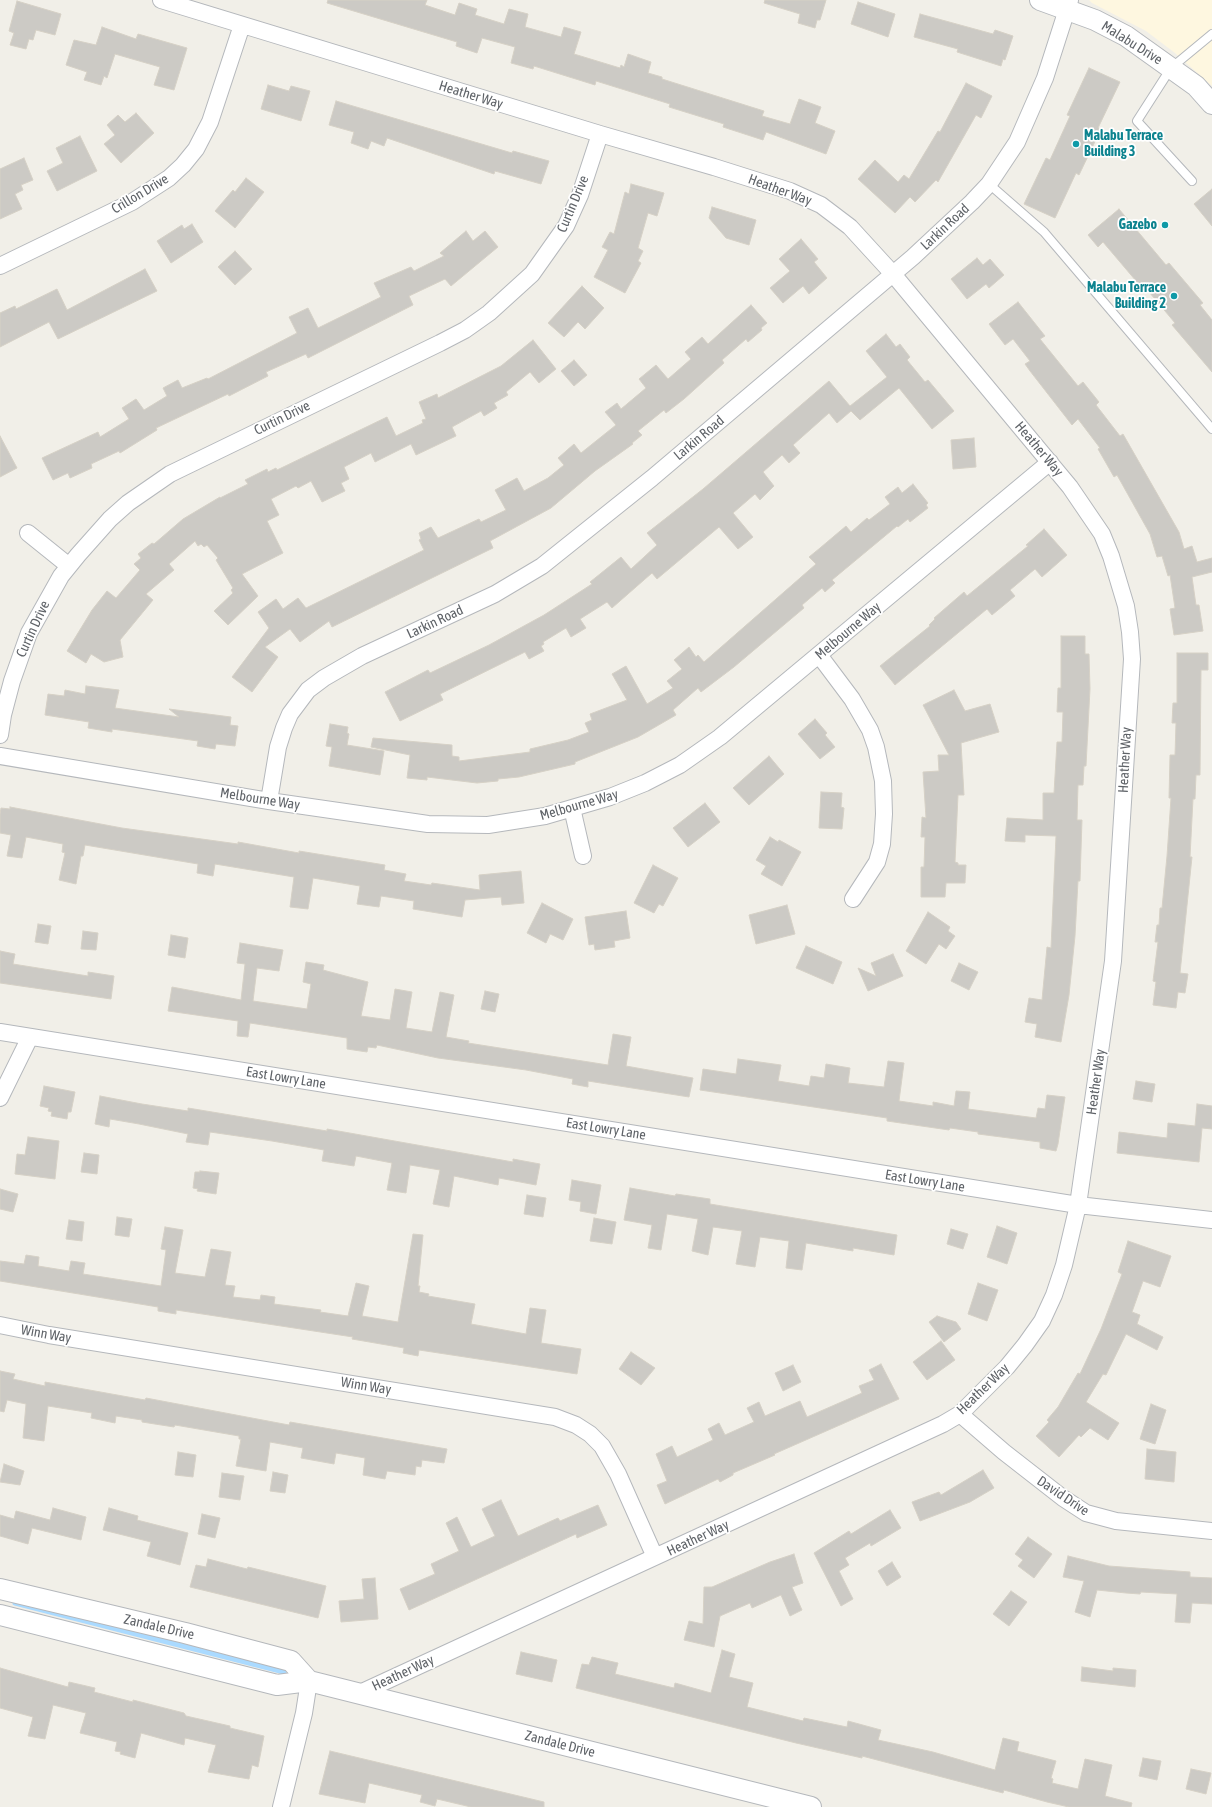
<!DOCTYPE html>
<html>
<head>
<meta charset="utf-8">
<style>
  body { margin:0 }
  canvas { display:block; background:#f1efe8 }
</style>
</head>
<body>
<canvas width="1212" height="1807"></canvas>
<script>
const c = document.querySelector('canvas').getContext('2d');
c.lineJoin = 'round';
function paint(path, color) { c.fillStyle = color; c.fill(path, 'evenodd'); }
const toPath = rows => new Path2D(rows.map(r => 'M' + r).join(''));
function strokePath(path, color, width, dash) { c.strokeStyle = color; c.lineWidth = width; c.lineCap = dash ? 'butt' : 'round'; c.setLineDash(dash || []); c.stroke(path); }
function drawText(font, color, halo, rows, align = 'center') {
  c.font = font + ' "Asap Condensed",sans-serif'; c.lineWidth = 3.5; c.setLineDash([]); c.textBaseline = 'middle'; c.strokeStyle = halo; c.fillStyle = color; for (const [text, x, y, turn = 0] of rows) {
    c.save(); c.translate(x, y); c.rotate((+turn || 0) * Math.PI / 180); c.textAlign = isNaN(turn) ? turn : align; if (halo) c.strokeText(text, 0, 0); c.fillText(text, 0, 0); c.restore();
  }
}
const commercial = toPath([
  [1089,0,1212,0,1212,86,1175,53,1146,31,1092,3]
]);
const stream = toPath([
  [15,1603,284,1672]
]);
const building = toPath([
  [328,0,427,0,425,5,455,15,459,3,477,9,475,15,504,24,509,9,528,14,525,27,561,37,564,27,581,32,574,54,620,68,621,65,624,67,628,54,651,62,648,73,662,77,662,79,764,111,762,116,790,124,799,99,821,107,815,123,835,131,826,154,766,132,763,140,723,127,724,124,669,107,670,104,596,81,595,85,534,66,533,69,511,63,515,47,482,38,477,53,456,46,457,42,327,3,328,0],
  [765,0,826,0,820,20,817,20,815,28,798,23,800,14,764,3,765,0],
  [17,1,61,14,55,35,36,30,33,40,29,39,26,49,10,45,14,33,9,31,17,1],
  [858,2,895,14,888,37,851,24,858,2],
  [920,14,993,34,995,30,1013,36,1005,60,1003,59,1001,66,957,52,958,49,914,37,920,14],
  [102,27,136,39,138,34,187,48,174,90,154,85,160,67,115,54,107,78,104,76,101,85,84,80,87,72,66,65,74,40,96,45,102,27],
  [1089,68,1120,82,1098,128,1101,129,1079,175,1076,173,1055,218,1024,204,1046,158,1050,160,1070,116,1067,115,1089,68],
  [966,83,992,96,981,118,976,115,938,182,936,180,915,202,910,197,895,213,858,179,875,160,898,182,904,175,909,179,938,131,940,132,966,83],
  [268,85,289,91,291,86,310,91,301,121,261,109,268,85],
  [336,101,512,153,513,151,549,161,541,184,495,171,494,174,387,138,384,146,371,141,368,149,351,143,354,132,329,125,336,101],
  [136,113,154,133,121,163,104,144,115,135,107,125,118,115,125,122,136,113],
  [80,136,97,171,57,191,47,171,63,163,56,148,80,136],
  [24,158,33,180,21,185,23,190,15,194,22,209,0,219,0,169,24,158],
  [246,178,264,192,235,228,215,211,233,190,235,192,246,178],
  [631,184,664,193,657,216,648,213,638,248,643,251,638,261,641,263,625,293,594,277,608,250,602,247,610,232,614,234,625,192,629,194,631,184],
  [1212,189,1212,226,1194,204,1212,189],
  [712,207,756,220,749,245,726,238,709,218,712,207],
  [1119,209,1166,265,1169,263,1203,303,1200,305,1212,320,1212,372,1172,325,1175,323,1144,286,1142,288,1103,242,1098,247,1088,235,1119,209],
  [192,224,203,242,171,263,157,241,182,225,184,229,192,224],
  [466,231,473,241,485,231,498,247,451,286,445,279,409,296,413,305,308,358,306,354,266,372,268,376,229,396,228,394,156,428,157,430,120,453,119,451,91,464,92,468,70,478,68,473,53,480,42,458,98,432,100,437,129,419,122,408,136,399,144,410,167,396,163,388,178,380,182,388,207,378,208,379,272,346,297,333,289,317,308,308,318,328,381,297,374,283,411,267,414,271,444,256,440,253,466,231],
  [801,239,818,259,814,262,827,278,809,294,803,286,783,303,770,288,790,271,779,259,801,239],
  [235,251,252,269,235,285,218,267,235,251],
  [977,258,983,265,990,259,1004,275,989,288,986,284,967,299,951,279,977,258],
  [145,269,157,291,58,339,49,322,0,347,0,313,15,306,16,309,57,289,67,310,145,269],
  [582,286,604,308,585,329,578,322,564,337,548,323,582,286],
  [1018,302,1045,336,1040,339,1078,386,1083,382,1099,402,1096,405,1120,436,1123,434,1179,532,1184,549,1192,546,1197,562,1212,558,1212,572,1192,577,1196,605,1199,605,1203,631,1174,635,1170,609,1175,608,1170,575,1168,576,1162,556,1157,557,1150,534,1117,475,1114,477,1098,449,1100,448,1078,419,1072,425,1030,371,1025,364,1030,361,1013,339,1005,345,989,324,1018,302],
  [751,305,767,323,761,328,762,330,748,342,746,339,722,360,724,363,684,399,666,413,664,410,638,431,642,435,632,443,633,444,595,471,551,508,490,541,493,548,332,627,329,621,300,642,290,629,265,647,278,657,252,692,232,677,269,628,258,612,276,599,283,609,298,598,306,608,424,550,419,540,421,539,419,533,431,527,438,538,479,519,481,522,506,510,495,490,517,478,524,491,548,478,564,465,558,458,574,444,581,453,616,425,605,412,617,403,621,409,646,388,639,379,656,365,668,379,691,359,685,352,702,337,708,344,751,305],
  [886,334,896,347,900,344,910,357,907,360,925,382,928,380,954,411,932,429,899,388,860,420,851,411,837,423,829,413,793,445,800,453,789,463,782,455,763,472,774,486,760,500,755,494,733,513,753,537,738,549,719,527,657,579,652,573,612,608,607,602,580,619,586,628,571,637,566,628,543,642,544,644,541,646,544,651,529,659,525,652,440,694,443,700,400,721,385,692,428,670,430,673,489,645,544,615,592,584,590,582,621,557,631,569,657,545,647,533,703,489,829,381,850,406,887,377,866,351,886,334],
  [533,340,556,369,539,383,530,372,506,392,508,395,494,403,497,408,484,416,481,411,452,427,456,436,416,455,411,444,375,462,371,453,344,467,349,479,341,483,345,491,322,502,311,481,298,488,296,486,271,499,279,515,267,521,283,553,242,574,258,596,228,625,214,611,233,593,231,590,233,588,216,560,218,558,207,545,204,547,201,544,198,546,195,541,169,564,174,570,146,594,153,600,120,640,123,657,104,662,91,654,86,663,67,651,92,610,107,591,116,598,140,570,134,564,141,558,138,554,152,543,154,544,183,519,220,497,220,498,248,484,245,480,267,469,268,472,276,468,277,470,387,417,396,436,423,423,422,420,426,419,419,402,437,394,438,398,501,366,533,340],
  [574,360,587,375,574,386,561,371,574,360],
  [0,436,17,468,0,477,0,436],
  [974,438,976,467,953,469,951,440,974,438],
  [913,484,928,503,926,505,928,508,910,522,908,519,898,527,897,526,832,580,835,583,825,592,822,588,802,605,804,608,734,667,701,692,698,688,673,710,676,715,638,737,575,762,575,764,519,777,498,779,498,781,477,783,427,777,427,780,407,778,410,755,371,747,373,738,452,745,452,756,459,757,459,761,530,752,530,749,568,740,589,732,585,723,592,720,590,714,627,700,612,674,626,666,647,704,673,688,667,681,682,669,674,660,689,647,696,657,698,655,704,662,816,564,809,557,820,548,846,526,851,532,867,518,869,520,890,504,885,497,898,487,902,493,913,484],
  [1044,529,1067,555,1042,577,1035,569,1010,590,1015,596,992,615,987,609,895,685,880,666,930,626,929,625,935,619,934,618,964,592,967,596,1028,546,1026,545,1044,529],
  [1061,636,1085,636,1085,654,1089,654,1090,689,1086,766,1084,766,1083,785,1078,785,1077,820,1082,820,1080,881,1078,881,1075,936,1069,995,1061,1042,1035,1037,1037,1024,1025,1022,1029,998,1042,1000,1047,947,1051,948,1056,836,1025,835,1025,842,1005,841,1007,818,1043,820,1043,793,1054,793,1057,742,1062,742,1063,712,1057,712,1058,688,1061,688,1061,636],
  [1177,653,1208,653,1208,670,1201,670,1200,775,1196,775,1195,799,1193,799,1190,857,1192,857,1180,973,1188,974,1185,993,1178,992,1176,1008,1153,1005,1156,982,1153,981,1158,942,1155,942,1157,925,1159,925,1160,908,1162,908,1167,856,1171,798,1169,798,1170,755,1175,755,1176,723,1172,723,1173,703,1177,703,1177,653],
  [86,686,119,690,115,708,179,717,169,709,231,717,230,725,238,726,235,746,216,744,215,749,197,746,198,741,112,729,112,732,88,728,89,722,45,715,48,694,64,696,65,690,85,694,86,686],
  [954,690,965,711,990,704,999,732,961,743,964,795,958,795,955,862,958,863,958,865,966,865,965,883,946,883,945,897,921,897,921,867,924,867,925,837,921,837,922,817,926,818,923,772,939,771,938,755,949,755,923,705,954,690],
  [815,719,827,733,825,735,835,747,820,759,798,734,815,719],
  [330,724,348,727,347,733,349,734,347,745,384,751,380,775,329,766,332,747,326,746,330,724],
  [769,756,784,774,749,805,733,788,769,756],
  [821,792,842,793,841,807,844,808,842,829,819,828,821,792],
  [705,803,720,822,688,847,673,828,705,803],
  [10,807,122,828,238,844,238,842,299,853,299,851,385,865,384,870,406,874,404,881,431,885,432,883,480,890,479,875,521,871,524,903,502,905,501,897,465,900,462,917,413,909,414,901,381,896,379,907,357,904,360,886,313,878,308,909,290,907,294,877,215,864,213,876,197,873,198,864,85,845,83,856,81,856,76,884,59,880,65,853,62,852,63,844,26,837,22,858,7,856,11,835,0,833,0,814,1,808,10,809,10,807],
  [770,837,778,842,779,840,801,852,782,886,761,874,766,866,756,860,770,837],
  [653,865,678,878,663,906,659,904,654,913,634,903,653,865],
  [542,903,573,919,563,940,550,934,546,943,527,933,542,903],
  [787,905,795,934,756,944,749,915,787,905],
  [626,911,630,938,614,941,615,947,595,950,594,944,589,945,585,917,626,911],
  [928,912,950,927,948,931,955,936,946,949,939,944,926,964,906,951,928,912],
  [38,924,51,926,48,944,35,942,38,924],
  [83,931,98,933,96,950,81,949,83,931],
  [171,935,188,938,185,958,168,955,171,935],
  [240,943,283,950,279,971,257,968,253,1001,307,1009,311,984,303,982,306,962,324,965,323,970,368,982,361,1016,390,1020,395,989,412,992,406,1028,432,1032,440,992,454,995,446,1037,469,1041,468,1043,608,1065,613,1034,631,1037,626,1066,693,1078,689,1097,588,1081,588,1087,572,1084,573,1079,526,1070,438,1058,377,1045,376,1048,368,1047,367,1052,347,1049,347,1038,250,1023,248,1037,237,1036,238,1021,168,1011,172,987,241,1000,245,964,237,963,240,943],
  [806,946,842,962,833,984,796,968,806,946],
  [0,951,15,954,13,964,88,976,88,972,114,976,111,999,0,983,0,951],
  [893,954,903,976,868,991,858,968,876,976,871,963,893,954],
  [959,963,978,972,969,990,951,981,959,963],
  [485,991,499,994,495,1012,481,1009,485,991],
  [738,1059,781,1065,778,1081,809,1086,811,1076,824,1078,826,1064,850,1068,848,1083,884,1087,888,1061,904,1063,899,1101,933,1106,933,1102,954,1106,956,1091,970,1092,968,1109,1036,1118,1038,1108,1045,1109,1047,1095,1065,1097,1058,1144,1056,1151,1040,1148,1040,1142,978,1134,978,1132,950,1128,949,1130,887,1121,887,1118,700,1090,703,1069,736,1074,738,1059],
  [1136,1081,1155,1084,1152,1102,1133,1099,1136,1081],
  [44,1086,75,1092,71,1112,68,1112,67,1119,51,1116,52,1112,48,1111,49,1108,40,1106,44,1086],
  [100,1096,142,1104,188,1111,188,1108,327,1131,327,1129,513,1162,513,1159,540,1164,536,1185,499,1178,498,1185,454,1176,449,1207,433,1204,440,1170,410,1165,406,1193,387,1190,392,1163,356,1156,354,1166,322,1161,324,1150,272,1141,210,1132,208,1145,186,1142,188,1134,139,1124,110,1119,109,1127,95,1124,100,1096],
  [1197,1104,1212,1106,1212,1129,1202,1128,1199,1162,1117,1153,1119,1132,1167,1138,1168,1123,1195,1126,1197,1104],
  [28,1137,59,1141,55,1179,15,1174,17,1154,25,1155,28,1137],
  [84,1153,99,1155,97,1174,81,1172,84,1153],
  [200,1171,219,1173,216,1194,197,1191,198,1189,193,1188,195,1172,200,1172,200,1171],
  [572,1180,601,1185,596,1214,580,1211,581,1202,569,1200,572,1180],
  [630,1188,675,1196,676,1194,710,1199,710,1204,897,1235,894,1255,853,1248,853,1251,806,1243,802,1270,786,1268,789,1241,760,1237,755,1267,736,1264,742,1231,713,1227,708,1255,692,1251,698,1219,667,1214,661,1250,648,1248,652,1225,624,1220,630,1188],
  [0,1189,18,1194,13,1212,0,1209,0,1189],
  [527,1195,546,1198,543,1217,524,1214,527,1195],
  [117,1217,132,1219,129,1237,115,1235,117,1217],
  [594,1218,616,1222,612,1244,590,1241,594,1218],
  [69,1220,84,1222,82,1241,66,1239,69,1220],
  [997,1226,1017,1233,1007,1264,987,1257,997,1226],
  [165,1227,183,1230,175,1273,205,1277,211,1249,231,1252,225,1285,235,1286,233,1297,260,1300,261,1295,275,1297,274,1304,321,1310,320,1312,348,1316,356,1283,369,1286,362,1316,398,1322,413,1234,423,1235,418,1286,420,1286,419,1292,429,1294,428,1296,475,1304,471,1324,526,1334,530,1308,546,1310,541,1343,581,1349,577,1374,419,1350,418,1356,403,1353,404,1348,352,1339,353,1337,209,1315,176,1310,176,1314,158,1311,158,1307,0,1281,0,1261,24,1264,26,1255,39,1257,38,1266,69,1271,71,1261,85,1263,83,1274,161,1286,166,1250,161,1249,165,1227],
  [951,1229,968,1234,963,1249,947,1244,951,1229],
  [1128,1241,1171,1256,1160,1287,1143,1281,1132,1312,1140,1315,1137,1324,1163,1337,1157,1350,1126,1334,1106,1375,1103,1374,1086,1402,1119,1423,1108,1440,1090,1428,1081,1437,1079,1435,1059,1457,1036,1436,1049,1422,1047,1420,1058,1407,1078,1373,1080,1374,1101,1329,1122,1274,1118,1272,1128,1241],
  [978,1283,998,1290,987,1321,968,1314,978,1283],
  [937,1316,956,1322,961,1329,944,1342,929,1322,937,1316],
  [941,1341,955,1360,927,1380,913,1362,941,1341],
  [631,1352,655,1368,641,1385,619,1369,631,1352],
  [881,1364,899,1399,774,1454,775,1455,733,1473,733,1475,720,1482,718,1479,665,1504,657,1485,667,1481,656,1454,672,1446,677,1457,713,1440,708,1429,719,1423,725,1435,754,1422,747,1408,759,1402,765,1416,800,1401,807,1417,862,1393,859,1386,874,1380,869,1370,881,1364],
  [793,1365,801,1382,783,1391,775,1373,793,1365],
  [0,1371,15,1374,13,1379,45,1386,45,1382,145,1400,146,1398,289,1425,290,1422,447,1449,444,1463,422,1460,421,1467,416,1466,415,1475,387,1471,385,1479,363,1475,365,1458,336,1453,334,1464,301,1458,303,1448,270,1442,266,1471,236,1466,241,1439,239,1439,239,1436,175,1425,174,1427,142,1422,142,1420,116,1416,115,1423,91,1418,92,1413,48,1406,44,1441,23,1438,26,1404,7,1400,4,1412,0,1411,0,1371],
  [1151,1404,1166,1410,1155,1444,1140,1439,1151,1404],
  [1147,1449,1176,1452,1174,1482,1145,1479,1147,1449],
  [178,1452,196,1455,193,1477,175,1475,178,1452],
  [4,1464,24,1471,20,1485,0,1482,4,1464],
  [983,1470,994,1488,970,1502,920,1521,912,1502,939,1492,941,1495,983,1470],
  [273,1472,288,1475,285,1493,270,1491,273,1472],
  [222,1473,244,1476,240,1500,219,1497,222,1473],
  [501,1500,518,1536,558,1518,560,1521,598,1505,607,1525,577,1538,576,1534,409,1610,400,1589,435,1574,431,1564,459,1551,446,1523,457,1517,471,1547,495,1536,482,1509,501,1500],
  [53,1508,86,1517,81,1540,32,1528,28,1544,0,1536,0,1515,14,1519,16,1511,50,1520,53,1508],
  [109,1508,138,1516,137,1520,188,1533,180,1565,147,1556,151,1542,103,1530,109,1508],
  [890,1510,901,1528,871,1546,870,1543,845,1558,849,1565,839,1571,853,1599,841,1606,814,1553,849,1531,851,1534,890,1510],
  [202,1514,220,1518,215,1538,198,1534,202,1514],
  [1028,1537,1052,1554,1034,1578,1018,1566,1023,1560,1015,1554,1028,1537],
  [794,1554,803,1583,792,1587,802,1610,790,1616,781,1595,752,1608,750,1603,720,1616,714,1647,684,1640,689,1621,703,1624,704,1587,712,1587,770,1562,794,1554],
  [1068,1556,1109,1566,1190,1572,1190,1577,1212,1578,1212,1604,1192,1603,1190,1623,1175,1622,1177,1594,1141,1592,1140,1594,1126,1593,1097,1590,1090,1617,1075,1612,1084,1581,1063,1577,1068,1556],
  [208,1559,247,1569,248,1567,326,1586,318,1618,190,1587,196,1565,206,1567,208,1559],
  [892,1562,901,1577,887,1586,878,1571,892,1562],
  [375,1578,378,1619,341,1622,339,1601,364,1599,362,1579,375,1578],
  [1011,1591,1027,1602,1009,1626,993,1614,1011,1591],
  [722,1650,735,1654,729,1677,753,1683,747,1707,803,1721,804,1718,847,1727,848,1721,881,1730,878,1740,933,1752,995,1770,1003,1738,1019,1742,1017,1751,1056,1761,1051,1778,1053,1779,1052,1783,1078,1789,1085,1759,1112,1765,1105,1796,1132,1803,1131,1807,1069,1807,1047,1802,1004,1790,1003,1793,862,1756,862,1758,796,1743,576,1688,582,1664,589,1665,592,1657,618,1663,615,1674,674,1688,675,1683,711,1693,722,1650],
  [521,1652,557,1660,552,1682,516,1674,521,1652],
  [1082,1667,1113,1671,1113,1668,1136,1670,1135,1687,1081,1681,1082,1667],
  [0,1668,68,1687,69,1682,95,1688,94,1692,133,1702,133,1700,184,1713,186,1716,230,1726,230,1728,264,1736,258,1767,252,1765,249,1779,208,1772,216,1745,185,1738,184,1745,141,1733,135,1758,120,1754,121,1752,115,1751,117,1742,80,1733,86,1713,53,1705,45,1739,28,1736,33,1717,0,1708,0,1668],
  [330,1751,544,1802,544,1807,471,1807,437,1799,435,1806,420,1802,422,1795,369,1783,365,1803,319,1794,330,1751],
  [1143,1758,1161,1761,1157,1780,1139,1776,1143,1758],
  [1191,1769,1211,1773,1206,1794,1186,1789,1191,1769]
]);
const service = toPath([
  [1192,181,1137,121,1171,68,1212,34],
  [989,184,1044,232,1212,429]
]);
const minor = toPath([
  [161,0,600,134,714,167,790,191,821,205,850,227,893,274,1070,487,1102,534,1111,556,1126,606,1130,632,1132,659,1113,961,1078,1205,1064,1265,1054,1295,1042,1321,1025,1345,1007,1367,960,1414,943,1424,360,1693],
  [0,266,132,202,169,178,183,165,196,149,210,122,242,25],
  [28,533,69,566],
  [819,655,852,699,870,730,876,747,883,781,884,814,882,844,877,862,853,899],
  [0,735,3,715,12,681,29,633,61,576,78,555,110,519,128,503,170,474,440,343,465,330,489,313,532,274,566,226,580,195,600,134],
  [0,756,269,801,428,824,488,825,545,816,610,797,645,783,680,765,720,737,1050,462],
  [269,801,278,747,284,728,290,714,308,690,324,678,362,656,495,594,542,566,652,478,913,257,972,202,989,184,1017,142,1045,78,1070,0],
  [572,808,583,856],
  [0,1032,1078,1205,1212,1220],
  [0,1098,30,1037],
  [0,1325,49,1335,555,1417,576,1425,590,1434,602,1446,618,1474,655,1557],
  [960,1414,1004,1452,1063,1498,1086,1513,1116,1521,1212,1531],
  [281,1807,304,1713,309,1681]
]);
const tertiary = toPath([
  [1040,0,1095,20,1126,36,1196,86,1212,104],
  [0,1589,185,1633,291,1661,309,1681],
  [0,1615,277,1685,309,1681,811,1807]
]);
const markers = [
  [1076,144,4,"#0f9aa8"],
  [1165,225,4,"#0f9aa8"],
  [1174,296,4,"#0f9aa8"]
];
const streetNames = [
  ["Malabu Drive",1132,43,32],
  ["Heather Way",471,95,17],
  ["Heather Way",780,190,20],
  ["Crillon Drive",140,194,-31],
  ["Curtin Drive",573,204,-67],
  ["Larkin Road",945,227,-43],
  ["Curtin Drive",282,418,-26],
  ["Larkin Road",699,438,-40],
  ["Heather Way",1039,449,50],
  ["Larkin Road",435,622,-25],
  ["Curtin Drive",33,629,-65],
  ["Melbourne Way",848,631,-40],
  ["Heather Way",1125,760,-87],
  ["Melbourne Way",260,799,9],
  ["Melbourne Way",579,805,-16],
  ["East Lowry Lane",286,1078,9],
  ["Heather Way",1096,1082,-82],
  ["East Lowry Lane",606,1129,9],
  ["East Lowry Lane",925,1181,9],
  ["Winn Way",46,1334,10],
  ["Winn Way",366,1386,9],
  ["Heather Way",983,1389,-44],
  ["David Drive",1063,1496,34],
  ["Heather Way",698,1538,-25],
  ["Zandale Drive",159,1627,13],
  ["Heather Way",403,1673,-25],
  ["Zandale Drive",560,1744,14]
];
const cultureNames = [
  ["Malabu Terrace",1084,136,"left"],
  ["Building 3",1084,152,"left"],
  ["Gazebo",1157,225],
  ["Malabu Terrace",1166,288],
  ["Building 2",1166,304]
];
paint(commercial, '#fef7e0');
strokePath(stream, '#aadaff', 5);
paint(building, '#cccac5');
strokePath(building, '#d6d1c6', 1);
strokePath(service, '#b5b8bc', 10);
strokePath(minor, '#b5b8bc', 18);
strokePath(tertiary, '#b5b8bc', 22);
strokePath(service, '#fff', 8);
strokePath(minor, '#fff', 16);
strokePath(tertiary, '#fff', 20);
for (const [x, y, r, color] of markers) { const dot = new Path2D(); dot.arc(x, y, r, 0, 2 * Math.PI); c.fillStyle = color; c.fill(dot); strokePath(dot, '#fff', 1.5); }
drawText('14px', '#5f6368', '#fff', streetNames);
drawText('bold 14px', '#0d838f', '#fff', cultureNames, 'right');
</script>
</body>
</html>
